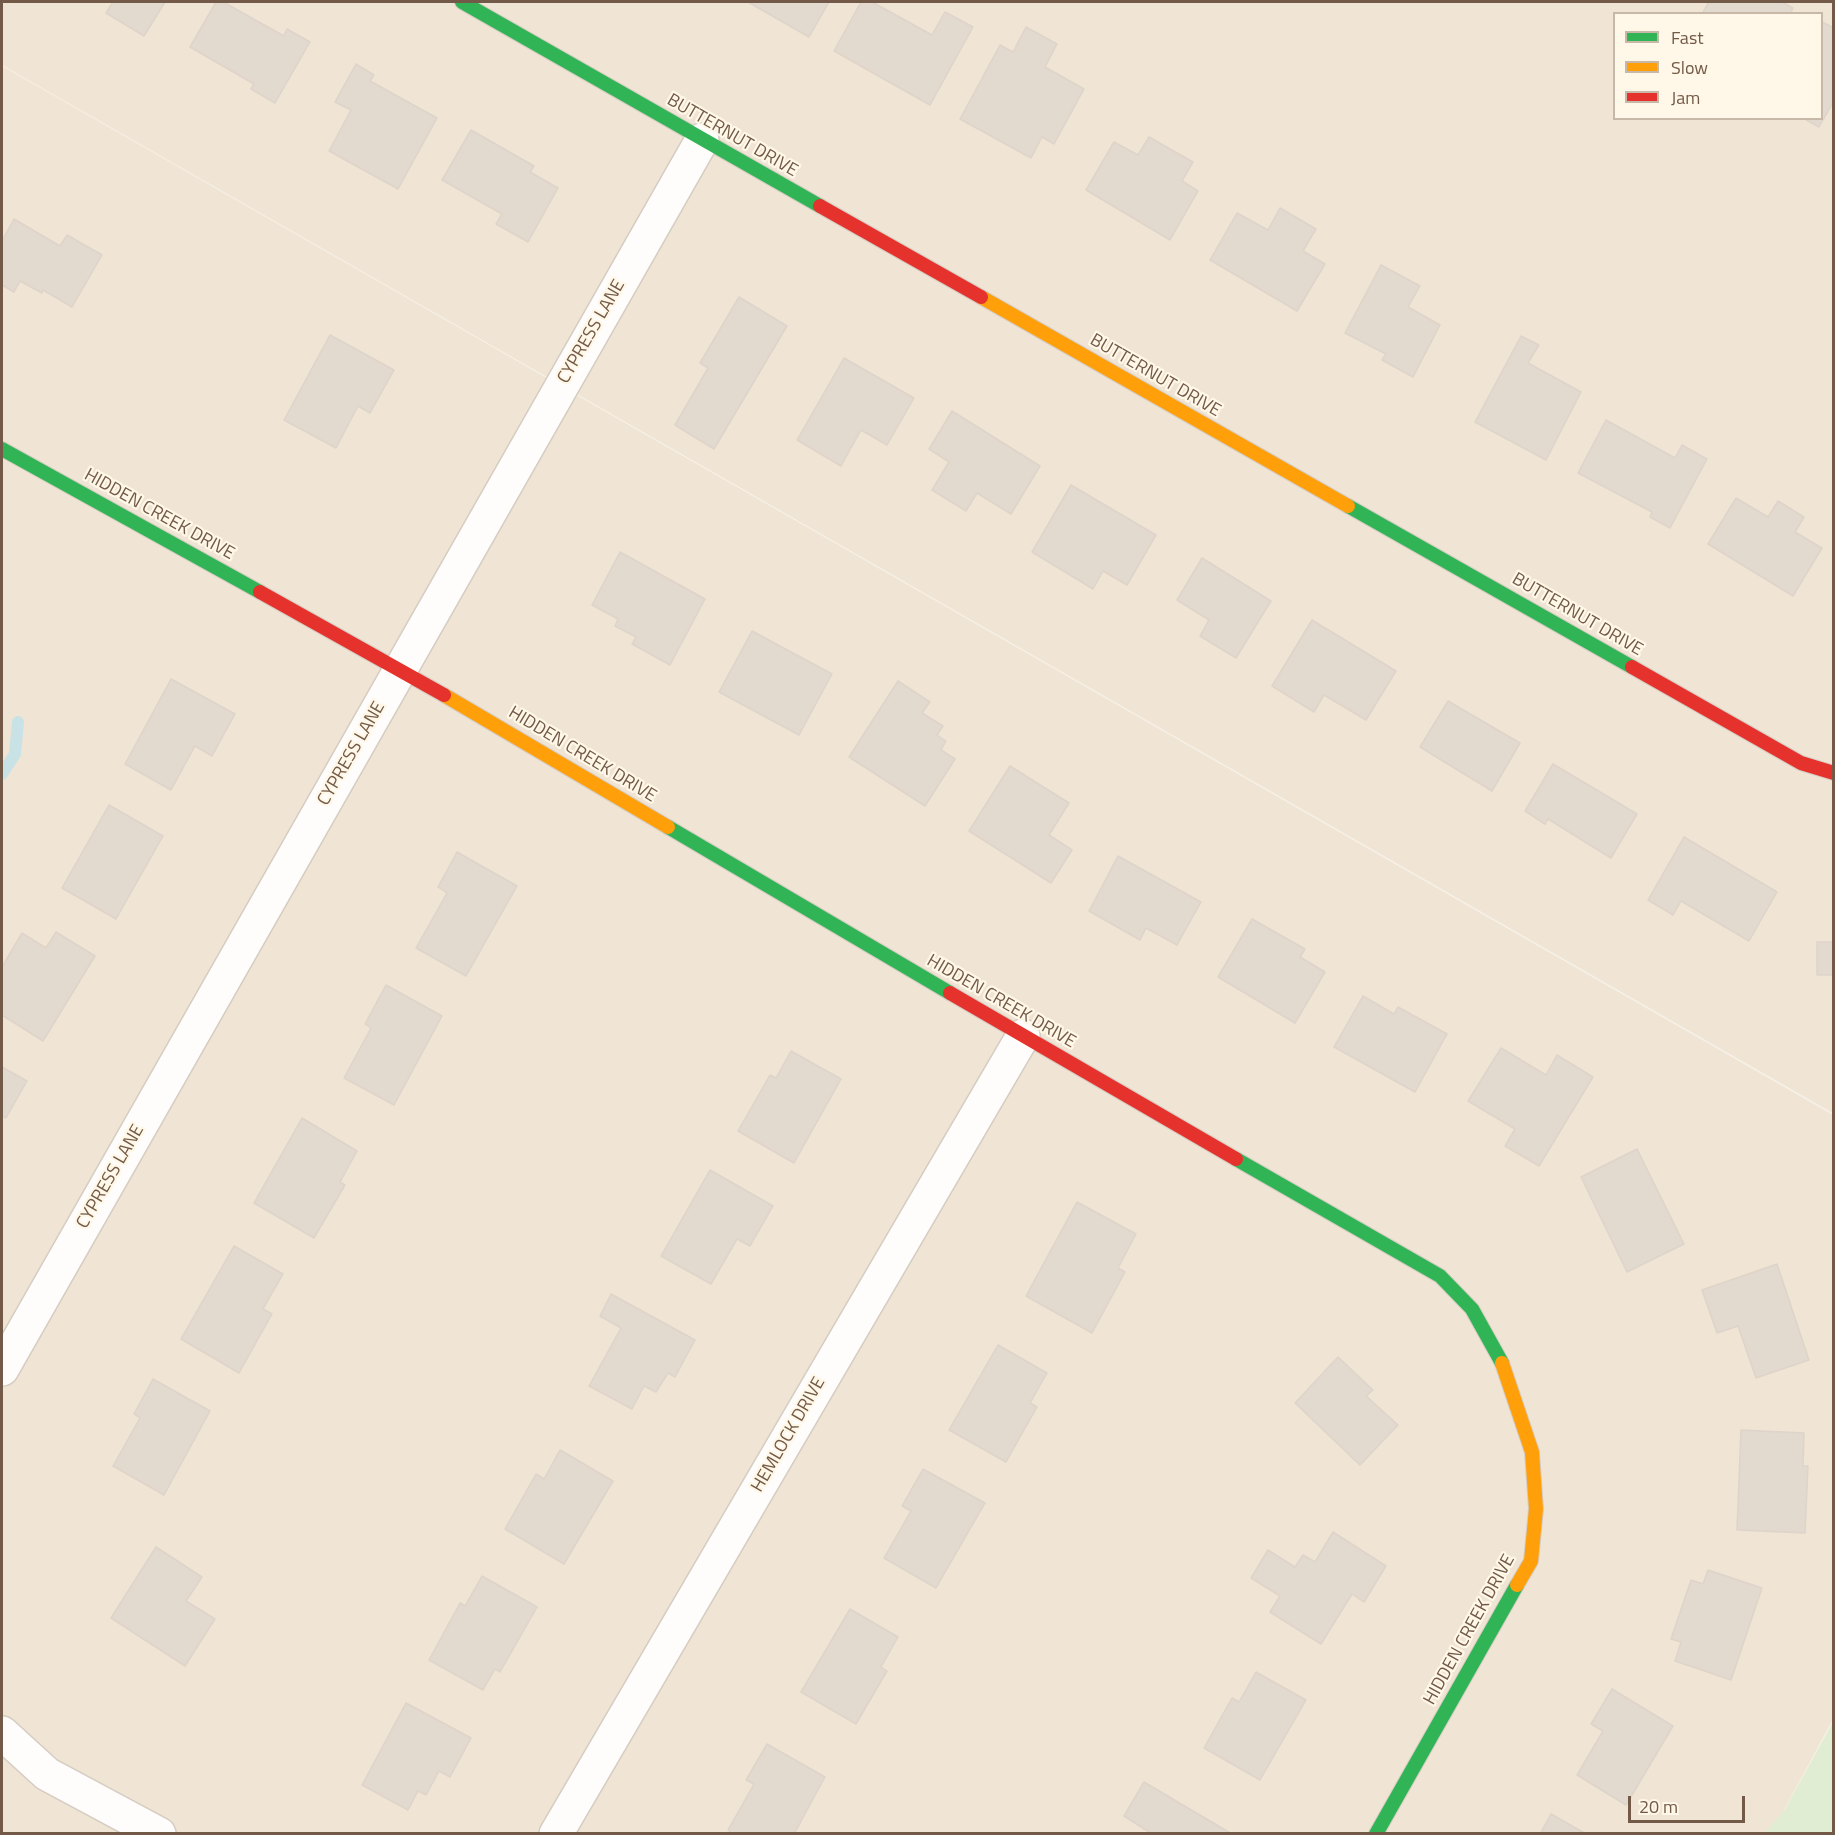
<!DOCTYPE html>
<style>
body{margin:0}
#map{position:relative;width:1835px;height:1835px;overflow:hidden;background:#f6f1e7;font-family:"Titillium Web",sans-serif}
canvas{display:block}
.frame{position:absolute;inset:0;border:3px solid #735a48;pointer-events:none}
.legend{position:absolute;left:1613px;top:12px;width:210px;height:108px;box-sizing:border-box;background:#fff7e7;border:2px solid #c7b8a7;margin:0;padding:8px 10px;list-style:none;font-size:18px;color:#735a48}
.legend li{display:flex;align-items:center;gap:12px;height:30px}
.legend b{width:30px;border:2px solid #c7b8a7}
.scale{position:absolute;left:1628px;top:1796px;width:117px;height:27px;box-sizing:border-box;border:3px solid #735a48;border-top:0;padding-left:8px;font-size:18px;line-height:21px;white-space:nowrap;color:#735a48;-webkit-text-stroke:4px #fff7e7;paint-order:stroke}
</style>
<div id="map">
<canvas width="1835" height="1835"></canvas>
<div class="frame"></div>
<ul class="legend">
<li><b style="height:8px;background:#30b455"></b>Fast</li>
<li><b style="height:8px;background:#ff9f0a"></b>Slow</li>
<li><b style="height:8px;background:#e5322d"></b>Jam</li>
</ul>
<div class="scale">20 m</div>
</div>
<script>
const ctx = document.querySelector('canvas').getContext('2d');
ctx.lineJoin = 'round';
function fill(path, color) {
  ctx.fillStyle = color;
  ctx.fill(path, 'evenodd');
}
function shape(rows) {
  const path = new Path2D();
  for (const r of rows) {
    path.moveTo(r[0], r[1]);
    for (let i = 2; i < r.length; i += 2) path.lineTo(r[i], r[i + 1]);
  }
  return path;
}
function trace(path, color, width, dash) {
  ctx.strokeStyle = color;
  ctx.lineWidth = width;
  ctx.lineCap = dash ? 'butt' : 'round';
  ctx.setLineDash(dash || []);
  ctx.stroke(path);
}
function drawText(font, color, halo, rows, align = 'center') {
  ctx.font = font + ' "Titillium Web",sans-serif';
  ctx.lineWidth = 4.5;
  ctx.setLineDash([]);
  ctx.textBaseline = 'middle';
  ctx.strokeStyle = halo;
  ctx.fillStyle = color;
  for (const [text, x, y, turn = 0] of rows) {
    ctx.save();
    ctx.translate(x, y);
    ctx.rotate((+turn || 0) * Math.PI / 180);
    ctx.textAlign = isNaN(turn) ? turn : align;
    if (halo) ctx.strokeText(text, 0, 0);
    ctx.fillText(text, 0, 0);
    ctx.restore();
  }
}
const residential = shape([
 [2,2,1833,2,1833,1113,2,65],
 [1614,14,1822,14,1822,118,1614,118],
 [2,66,1833,1115,1833,1719,1784,1810,1829,1833,2,1833]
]);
const green = shape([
 [1833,1722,1833,1833,1764,1833,1784,1811]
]);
const stream = shape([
 [2,774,15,754,18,722]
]);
const building = shape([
 [113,2,165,2,144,36,106,13,113,2],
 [216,2,223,2,284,36,287,29,310,42,275,103,251,89,254,84,190,47,216,2],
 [748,2,829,2,809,37,748,2],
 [861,2,872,2,932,35,945,12,973,27,930,105,834,51,861,2],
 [1709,2,1782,2,1793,8,1790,14,1702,14,1709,2],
 [1822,22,1834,28,1834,101,1819,127,1803,118,1822,118,1822,22],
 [1026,27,1057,44,1045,67,1084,89,1054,144,1042,137,1031,158,960,119,1000,45,1013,52,1026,27],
 [356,64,374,75,370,81,437,118,398,189,329,151,351,110,335,102,356,64],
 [471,130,534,166,530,172,558,188,528,242,496,224,502,214,442,180,471,130],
 [1149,137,1193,162,1182,181,1198,191,1170,240,1086,190,1114,142,1138,155,1149,137],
 [1280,208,1316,229,1303,251,1325,264,1297,311,1210,260,1237,213,1268,230,1280,208],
 [14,219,60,246,67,235,102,255,72,307,43,290,42,293,20,281,14,292,2,285,2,241,14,219],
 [1381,265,1420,286,1408,307,1440,325,1413,377,1382,360,1386,354,1345,333,1381,265],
 [739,297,787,326,714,449,675,425,708,368,700,363,739,297],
 [330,335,394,370,370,413,358,406,336,448,284,420,330,335],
 [1521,336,1539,345,1528,363,1581,392,1546,460,1475,422,1521,336],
 [844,358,914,398,887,445,861,430,841,466,797,440,844,358],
 [952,411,1040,466,1011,514,977,493,966,511,932,490,949,462,929,449,952,411],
 [1606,420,1675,458,1682,445,1707,459,1670,528,1650,517,1652,512,1578,473,1606,420],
 [1071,485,1156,535,1127,585,1103,571,1093,589,1032,552,1071,485],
 [1736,498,1768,517,1778,501,1804,517,1795,532,1822,548,1793,596,1708,544,1736,498],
 [620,552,705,599,670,665,632,644,636,637,615,626,618,619,592,605,620,552],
 [1202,558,1271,601,1236,658,1200,636,1209,620,1177,600,1202,558],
 [1312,620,1396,671,1366,720,1324,695,1314,712,1272,686,1312,620],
 [752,631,832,674,799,735,719,692,752,631],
 [171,679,235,714,212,756,195,746,171,790,125,764,171,679],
 [898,681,930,702,922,713,943,726,937,735,946,741,941,750,955,759,925,806,849,757,898,681],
 [1448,701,1520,743,1492,791,1420,747,1448,701],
 [1553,764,1637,814,1611,858,1548,819,1545,824,1525,811,1553,764],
 [1010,766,1069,803,1049,835,1072,850,1051,883,969,831,1010,766],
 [109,805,163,836,116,919,62,888,109,805],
 [1684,837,1777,892,1749,941,1681,901,1673,915,1648,900,1684,837],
 [457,852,517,886,466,976,416,948,447,893,438,887,457,852],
 [1118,856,1201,902,1177,945,1146,928,1140,940,1089,911,1118,856],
 [1252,919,1305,949,1300,957,1325,972,1295,1023,1218,977,1252,919],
 [56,932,95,956,43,1041,2,1015,2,967,22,933,46,948,56,932],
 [1817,942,1834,942,1834,975,1817,975,1817,942],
 [386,985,442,1016,394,1105,344,1078,371,1028,365,1024,386,985],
 [1363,996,1394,1014,1398,1007,1447,1034,1415,1092,1334,1047,1363,996],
 [1501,1048,1546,1075,1557,1055,1593,1077,1539,1166,1505,1146,1515,1129,1468,1101,1501,1048],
 [791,1051,841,1079,794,1163,738,1131,770,1075,776,1078,791,1051],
 [2,1067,27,1081,6,1118,2,1116,2,1067],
 [302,1118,357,1151,340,1182,345,1185,314,1238,254,1203,302,1118],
 [1637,1149,1684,1244,1627,1272,1581,1177,1637,1149],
 [710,1170,773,1206,750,1246,737,1239,711,1284,661,1256,710,1170],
 [1077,1202,1136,1234,1118,1268,1125,1272,1092,1333,1026,1296,1077,1202],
 [234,1246,283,1274,263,1309,272,1314,239,1373,181,1339,234,1246],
 [1777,1264,1809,1360,1756,1378,1738,1326,1717,1333,1702,1290,1777,1264],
 [611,1294,695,1340,675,1377,668,1373,656,1392,644,1386,632,1409,589,1386,621,1328,600,1316,611,1294],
 [998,1345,1047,1373,1030,1403,1037,1407,1006,1462,949,1430,998,1345],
 [1338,1357,1373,1390,1366,1396,1398,1425,1360,1465,1295,1403,1338,1357],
 [153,1379,210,1411,164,1495,113,1466,140,1418,134,1414,153,1379],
 [1741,1430,1804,1433,1803,1466,1808,1466,1805,1533,1737,1530,1741,1430],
 [560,1450,613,1481,564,1564,505,1529,536,1474,544,1479,560,1450],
 [923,1469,985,1503,936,1588,884,1558,911,1511,902,1506,923,1469],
 [1333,1532,1386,1566,1364,1602,1352,1594,1321,1644,1270,1612,1280,1596,1251,1578,1268,1550,1295,1567,1303,1555,1315,1562,1333,1532],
 [156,1547,202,1577,186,1601,215,1619,185,1666,111,1618,156,1547],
 [1708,1570,1762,1588,1731,1680,1675,1661,1681,1642,1671,1639,1691,1580,1703,1584,1708,1570],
 [482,1576,537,1607,500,1672,495,1669,483,1690,429,1660,460,1603,465,1606,482,1576],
 [850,1609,898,1637,881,1667,887,1671,856,1724,801,1692,850,1609],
 [1256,1672,1306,1700,1260,1780,1204,1748,1232,1698,1239,1702,1256,1672],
 [1612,1689,1673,1726,1626,1805,1577,1775,1603,1731,1591,1724,1612,1689],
 [406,1703,471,1738,450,1777,439,1771,426,1795,418,1791,408,1810,362,1785,406,1703],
 [767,1744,825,1777,794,1834,733,1834,728,1830,754,1784,746,1780,767,1744],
 [1144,1782,1232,1834,1152,1834,1124,1816,1144,1782],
 [1551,1814,1586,1834,1540,1834,1551,1814]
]);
const street = shape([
 [2,1369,702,140],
 [2,1733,47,1774,159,1834],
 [556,1834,1023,1036]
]);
const fast = shape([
 [462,2,820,206],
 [2,449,260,592],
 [1348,506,1632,667],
 [668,827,950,993],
 [1236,1159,1440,1276,1472,1309,1502,1363],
 [1376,1834,1517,1585]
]);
const slow = shape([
 [981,297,1348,506],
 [444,695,668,827],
 [1502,1363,1532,1452,1536,1509,1531,1561,1517,1585]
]);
const jam = shape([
 [820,206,981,297],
 [260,592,444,695],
 [1632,667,1801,763,1834,773],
 [950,993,1236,1159]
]);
const streetNames = [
 ["BUTTERNUT DRIVE",732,136,30],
 ["CYPRESS LANE",592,332,-60],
 ["BUTTERNUT DRIVE",1155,376,30],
 ["HIDDEN CREEK DRIVE",159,515,29],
 ["BUTTERNUT DRIVE",1577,615,30],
 ["CYPRESS LANE",352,754,-60],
 ["HIDDEN CREEK DRIVE",582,755,31],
 ["HIDDEN CREEK DRIVE",1001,1002,30],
 ["CYPRESS LANE",111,1177,-60],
 ["HEMLOCK DRIVE",789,1435,-60],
 ["HIDDEN CREEK DRIVE",1470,1630,-61]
];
fill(residential, '#f0e4d4');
fill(green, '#e0edd2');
trace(stream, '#c9e2e6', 12);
fill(building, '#e2d9cf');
trace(building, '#dfd4c9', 1.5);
trace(street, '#d5ccc2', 36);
trace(fast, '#d6cdc4', 16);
trace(slow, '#d6cdc4', 16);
trace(jam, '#d6cdc4', 16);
trace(street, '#fefdfb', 33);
trace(fast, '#30b455', 14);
trace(slow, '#ff9f0a', 14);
trace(jam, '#e5322d', 14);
drawText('18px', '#735a48', '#fff7e7', streetNames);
</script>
